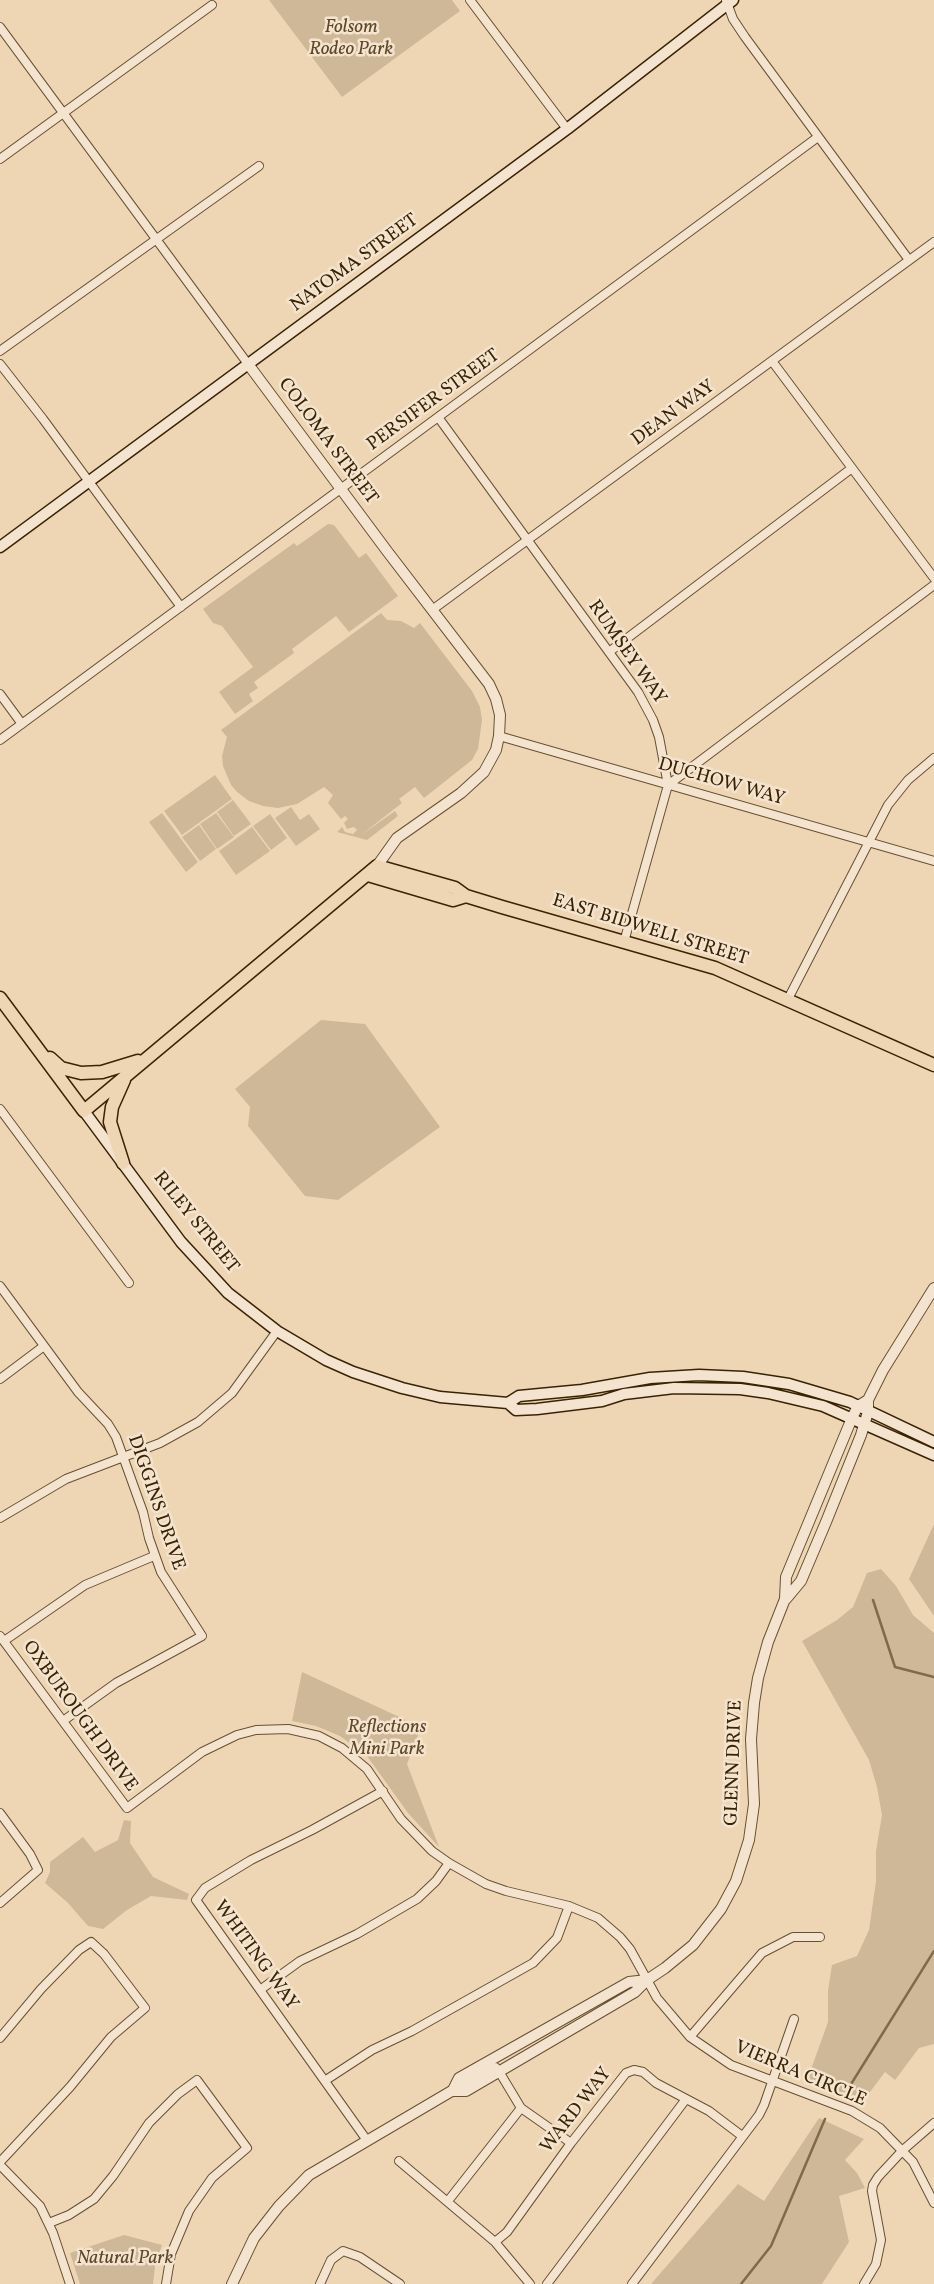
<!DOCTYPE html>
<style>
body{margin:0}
canvas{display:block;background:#eed6b5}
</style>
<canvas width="934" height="2284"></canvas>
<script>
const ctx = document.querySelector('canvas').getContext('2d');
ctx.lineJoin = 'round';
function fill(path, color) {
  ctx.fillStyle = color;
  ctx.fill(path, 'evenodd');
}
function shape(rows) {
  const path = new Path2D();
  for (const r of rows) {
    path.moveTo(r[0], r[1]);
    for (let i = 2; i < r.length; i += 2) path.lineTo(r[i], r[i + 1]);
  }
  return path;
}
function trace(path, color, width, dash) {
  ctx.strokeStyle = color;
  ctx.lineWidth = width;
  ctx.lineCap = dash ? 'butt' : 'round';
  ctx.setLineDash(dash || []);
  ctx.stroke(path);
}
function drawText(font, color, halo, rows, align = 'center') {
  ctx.font = font + ' Vollkorn,serif';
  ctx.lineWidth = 5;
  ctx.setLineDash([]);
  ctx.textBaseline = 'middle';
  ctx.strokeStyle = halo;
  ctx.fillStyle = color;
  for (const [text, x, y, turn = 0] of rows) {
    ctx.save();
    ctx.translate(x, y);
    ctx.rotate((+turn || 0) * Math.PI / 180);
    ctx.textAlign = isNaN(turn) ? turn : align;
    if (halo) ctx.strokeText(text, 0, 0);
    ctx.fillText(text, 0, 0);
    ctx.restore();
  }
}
const green = shape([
 [269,0,452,0,460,11,342,97],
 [328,524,334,525,359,558,366,553,398,596,349,632,336,616,292,649,294,653,254,682,258,688,249,694,253,701,235,714,219,692,253,667,222,626,213,623,203,609,294,543,297,546],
 [381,613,387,620,401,621,414,628,420,623,472,691,480,707,482,720,478,749,472,760,424,798,415,787,399,799,402,803,361,835,395,811,398,816,367,840,337,832,342,827,345,832,353,834,357,830,354,827,347,829,344,823,348,819,345,816,341,819,328,803,333,795,324,787,297,804,278,808,263,806,249,801,237,792,231,785,223,766,222,756,227,737,221,730],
 [215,775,232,799,182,835,164,811],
 [233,800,251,824,234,836,217,812],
 [291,807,300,820,309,814,320,829,296,846,275,818],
 [162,813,198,862,186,872,149,822],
 [216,813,234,837,217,849,200,824],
 [270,814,287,838,271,850,253,826],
 [199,825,216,849,200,861,182,837],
 [252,827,270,851,236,875,219,851],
 [321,1020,365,1024,440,1127,338,1200,305,1196,248,1126,250,1107,235,1089],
 [934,1524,934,1616,909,1579],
 [881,1569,896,1586,913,1615,934,1633,934,2044,919,2048,895,2080,885,2072,864,2100,811,2083,809,2075,828,2022,828,1991,832,1965,857,1956,869,1930,876,1881,876,1851,882,1815,877,1787,869,1760,802,1641,837,1620,853,1607,867,1573],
 [302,1672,421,1727,407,1764,439,1847,408,1813,367,1756,340,1736,316,1726,292,1721],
 [124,1820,131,1821,130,1843,153,1877,189,1894,187,1900,151,1896,127,1910,103,1929,88,1926,68,1903,45,1883,50,1872,50,1862,83,1837,95,1852,118,1840],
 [819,2118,864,2139,845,2160,857,2173,865,2188,839,2196,849,2242,822,2284,651,2284,738,2184,764,2201],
 [124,2235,162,2245,155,2266,153,2284,80,2284,70,2253]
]);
const stream = shape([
 [873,1600,895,1667,934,1677],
 [848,2089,934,1951],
 [741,2284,771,2246,825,2119]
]);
const minor = shape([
 [470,0,567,129],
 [726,0,733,19,745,37,909,260],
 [0,27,248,364],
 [0,159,212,5],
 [0,351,259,166],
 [772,361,934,578],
 [0,364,43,419,181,607],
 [438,417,638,692,653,720,659,737,668,785,624,942],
 [432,610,934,242],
 [609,652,852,468],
 [0,694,22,724],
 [499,736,934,861],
 [0,740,818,137],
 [668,785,934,585],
 [788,999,888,805,908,780,934,758],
 [0,1109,129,1283],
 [0,1286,78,1392,108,1424,116,1437,143,1512,149,1538,161,1572,202,1636,116,1683,63,1721],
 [0,1379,44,1346],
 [0,1518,66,1479,160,1443,198,1422,232,1393,277,1331],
 [0,1636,127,1808,202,1752,237,1735,256,1730,288,1729,319,1736,342,1748,367,1769,401,1819,432,1851,449,1863,486,1884,506,1891,569,1906,598,1918,620,1937,630,1949,657,1998,690,2037,731,2065,852,2111,880,2128,913,2162,934,2203],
 [4,1641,85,1585,154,1556],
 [0,1813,30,1854,38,1870,0,1903],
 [260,1990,300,1961,357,1934,417,1899,436,1881,449,1863],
 [690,2037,762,1953,793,1937,820,1937],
 [0,2038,41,1989,79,1950,91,1942,104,1954,145,2008,111,2037,70,2087,0,2162],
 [500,2073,521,2108,571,2143],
 [326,2080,372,2050,412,2031,533,1963,557,1938,569,1906],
 [366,2139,196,1900,205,1888,251,1860,312,1830,383,1791],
 [399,2161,495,2242,530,2284],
 [0,2165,40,2206,53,2233,70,2284],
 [448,2201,521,2108],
 [49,2223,69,2215,94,2199,113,2176,149,2123,178,2094,197,2080,247,2148,212,2178,189,2211,171,2254,166,2284],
 [495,2242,507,2232,571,2143,626,2073,634,2070,643,2072,656,2083,709,2111,742,2136],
 [320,2284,331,2260,343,2251,360,2257,400,2284],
 [547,2284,686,2099],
 [632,2284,759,2115,764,2105,794,2019],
 [864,2284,876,2264,881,2240,872,2191,873,2185,878,2177,903,2150,934,2123]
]);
const tertiary = shape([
 [248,364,387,551,489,684,496,699,500,715,499,736,496,750,484,772,461,793,397,838,377,866],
 [786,1599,801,1581,826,1522,861,1435,868,1412,868,1400,883,1370,934,1288],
 [453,2090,459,2078,629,1982,647,1980],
 [452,2091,466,2091,635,1992,647,1980,665,1968,693,1945,721,1909,736,1881,749,1840,754,1804,751,1739,754,1703,758,1678,768,1642,785,1599,786,1577,852,1418,858,1406,868,1400],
 [232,2284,254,2238,279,2206,309,2175,489,2069,495,2068,500,2073]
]);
const secondary = shape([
 [0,547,567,129,733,0],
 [84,1111,181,1242,228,1293,277,1331,326,1360,353,1372,402,1388,440,1397,508,1403,519,1396,582,1390,650,1378,699,1375,743,1377,789,1384,850,1402,934,1442],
 [508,1403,516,1410,537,1409,602,1401,624,1394,674,1388,740,1389,768,1393,823,1406,934,1455]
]);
const primary = shape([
 [368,875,453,900,466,896],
 [0,998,84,1111,377,866,455,888,466,896,502,907,715,968,934,1065],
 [50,1058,61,1068,81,1073,102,1072,138,1061],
 [123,1163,110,1122,112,1107,124,1080]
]);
const parkNames = [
 ["Folsom",351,29],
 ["Rodeo Park",351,51],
 ["Reflections",387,1729],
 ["Mini Park",387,1751],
 ["Natural Park",125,2260]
];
const streetNames = [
 ["NATOMA STREET",355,264,-36],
 ["PERSIFER STREET",434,401,-36],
 ["DEAN WAY",674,414,-36],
 ["COLOMA STREET",327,442,53],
 ["RUMSEY WAY",626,653,55],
 ["DUCHOW WAY",721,783,16],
 ["EAST BIDWELL STREET",650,931,17],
 ["RILEY STREET",195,1223,51],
 ["DIGGINS DRIVE",155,1503,71],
 ["OXBUROUGH DRIVE",79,1717,54],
 ["GLENN DRIVE",735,1763,-88],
 ["WHITING WAY",255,1956,54],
 ["VIERRA CIRCLE",800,2075,23],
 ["WARD WAY",577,2111,-52]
];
fill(green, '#cfb897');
trace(stream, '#806a49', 2.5);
trace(minor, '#665030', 10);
trace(tertiary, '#665030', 12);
trace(secondary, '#392303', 13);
trace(primary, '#392303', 15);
trace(minor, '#f4e4cf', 8);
trace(tertiary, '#f4e4cf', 10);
trace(secondary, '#f4e4cf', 10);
trace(primary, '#eed6b5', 12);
drawText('italic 19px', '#5e4828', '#f4e4cf', parkNames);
drawText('19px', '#392303', '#f4e4cf', streetNames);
</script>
